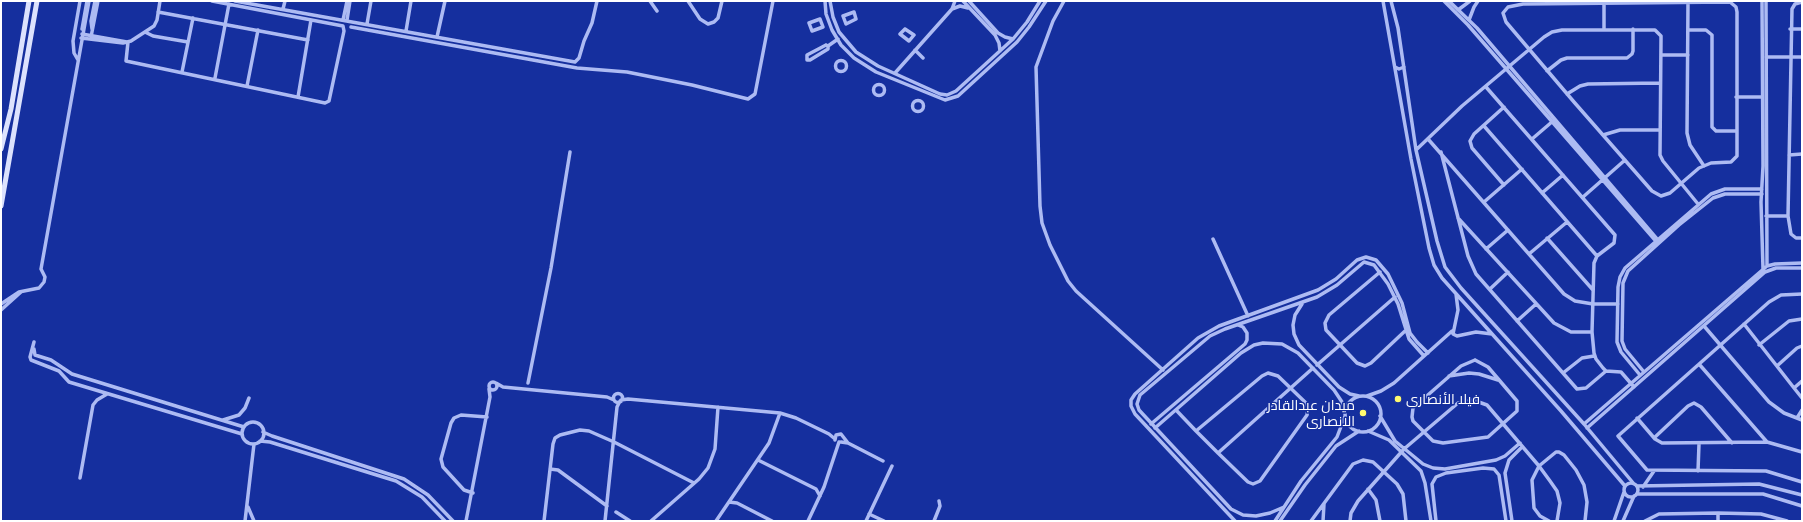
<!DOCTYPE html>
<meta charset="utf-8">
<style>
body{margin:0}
#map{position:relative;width:1803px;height:522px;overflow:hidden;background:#152f9e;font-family:Ubuntu,sans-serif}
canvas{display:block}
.frame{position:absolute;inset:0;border:2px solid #fff;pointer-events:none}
</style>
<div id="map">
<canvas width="1803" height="522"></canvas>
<div class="frame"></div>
</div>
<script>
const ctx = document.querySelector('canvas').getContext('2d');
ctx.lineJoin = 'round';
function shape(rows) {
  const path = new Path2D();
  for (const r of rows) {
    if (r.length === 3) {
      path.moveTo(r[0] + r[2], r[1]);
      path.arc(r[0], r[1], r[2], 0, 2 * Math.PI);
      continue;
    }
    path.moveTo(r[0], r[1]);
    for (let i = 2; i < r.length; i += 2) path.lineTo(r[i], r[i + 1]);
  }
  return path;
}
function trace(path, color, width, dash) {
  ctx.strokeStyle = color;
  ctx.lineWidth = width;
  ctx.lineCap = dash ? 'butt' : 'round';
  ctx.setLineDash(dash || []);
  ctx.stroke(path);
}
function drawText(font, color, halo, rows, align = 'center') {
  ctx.font = font + ' Ubuntu,Cairo,sans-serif';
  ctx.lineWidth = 3;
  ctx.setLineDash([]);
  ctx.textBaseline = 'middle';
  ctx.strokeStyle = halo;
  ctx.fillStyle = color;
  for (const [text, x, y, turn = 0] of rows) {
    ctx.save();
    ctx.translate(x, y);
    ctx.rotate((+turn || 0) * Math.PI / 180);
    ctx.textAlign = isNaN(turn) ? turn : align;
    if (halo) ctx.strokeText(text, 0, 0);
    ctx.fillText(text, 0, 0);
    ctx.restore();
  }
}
const street = shape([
 [235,1,575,62,579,58,584,41,592,23,597,1],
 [650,1,657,11],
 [688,1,700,19,708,24,714,22,718,18,722,1],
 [825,1,826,14,832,30,841,45,854,58,876,72,945,100,958,96,1017,42,1029,27,1046,1],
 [830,1,833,17,839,32,856,52,878,66,940,94,947,95,956,91,1013,39,1027,22,1040,1],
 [963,1,995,35,999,43,1000,51],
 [969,1,998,33,1005,37,1013,39],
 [1064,1,1053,21,1036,67,1040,206,1042,223,1050,245,1068,281,1076,291,1163,370],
 [1383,1,1411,159,1429,248,1434,265,1442,278,1561,411,1625,486],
 [1391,1,1398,28,1416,150,1437,241,1445,267,1461,288,1584,424,1634,484],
 [1444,1,1468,25,1655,240],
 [1449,1,1477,28,1657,239],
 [1762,1,1763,166,1761,202,1763,269],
 [1766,1,1767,266],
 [1688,2,1687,133,1690,145,1704,166],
 [1730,2,1736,7,1737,12,1737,156,1731,162,1711,163,1699,168,1670,193,1661,196,1652,191,1574,102,1506,22,1503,13,1508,7,1523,4,1730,2],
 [1802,2,1795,4,1792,9,1788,216,1791,234,1796,238,1802,238],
 [1604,3,1604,29],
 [283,9,285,1],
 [952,9,960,6,968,8],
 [1458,10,1470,1],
 [158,12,308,40],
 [854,12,856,19,846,24,843,16,854,12],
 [820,19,823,27,812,31,809,23,820,19],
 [343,20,347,1],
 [347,20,350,1],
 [1469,20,1474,7,1478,1],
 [367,24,371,1],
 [351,27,577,68,627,72,692,85,748,99,755,94,773,1],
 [82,29,87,1],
 [92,29,91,21,95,1],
 [905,29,914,35,909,41,900,34,905,29],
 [1790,29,1802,29],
 [1688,30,1706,30,1712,35,1712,127,1716,131,1737,131],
 [406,31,411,1],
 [145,32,153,36,188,42],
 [82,34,127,42],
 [91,37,98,1],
 [437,37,445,1],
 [81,38,123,43,131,41,154,26,157,20,160,1],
 [128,42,126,61,325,103,329,101,344,31,343,26,212,1],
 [826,45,828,46,828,49,810,60,807,60,807,55,826,45],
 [828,46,838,39],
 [915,50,923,58],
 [1661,55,1688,55],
 [1766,57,1802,57],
 [78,60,74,53,73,41,80,1],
 [841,66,5.5],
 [1395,67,1399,69,1404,67],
 [1547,71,1561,60,1567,58,1627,58,1632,54,1633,51,1633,29],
 [182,72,193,18],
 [895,73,952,9,955,1],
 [215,78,229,4],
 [879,90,5.5],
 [247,86,258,30],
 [1486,87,1615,235,1614,243,1597,256,1594,263,1592,332,1594,353,1596,359,1603,368,1606,371,1621,372,1634,387],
 [1567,94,1580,86,1588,84,1660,83],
 [298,97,311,20],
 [1736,97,1762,97],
 [918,106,5.5],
 [1504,107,1474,134,1470,141,1472,148,1504,185],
 [1484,126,1597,256],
 [1603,135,1620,130,1659,130],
 [1428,139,1564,294,1575,301,1593,304,1618,304],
 [1532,139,1553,121],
 [1416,150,1462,106,1544,37,1552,32,1562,30,1655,30,1661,36,1661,40,1660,155,1663,161,1698,204],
 [1441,152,1468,256,1476,274,1577,389,1586,388,1606,371],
 [1789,155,1802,154],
 [1542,193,1563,175],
 [1583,197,1625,160],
 [1484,202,1522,169],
 [1766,216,1788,216],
 [1458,218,1554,323,1571,332,1592,332],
 [1547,238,1593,290],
 [1213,239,1248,316],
 [1486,249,1508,230],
 [1529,254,1567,222],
 [1380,272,1329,315,1325,323,1326,330,1357,363,1365,366,1371,363,1405,331],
 [1490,289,1508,272],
 [1456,294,1458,310,1453,334,1457,336,1476,332,1492,334],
 [1802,294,1781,295,1769,302,1618,436,1647,470,1766,471,1802,482],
 [1,304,19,292,39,288,44,282,45,277,41,269,89,1],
 [1302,304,1295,315,1293,325,1294,334,1299,345,1339,387,1350,394,1359,396],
 [1,310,21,292],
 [1517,321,1536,304],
 [1744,324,1794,388],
 [1704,326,1769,402,1784,413,1802,420],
 [34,342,30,357,31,360,59,371,69,382,242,434],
 [1759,345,1789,321,1802,319],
 [34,349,35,355,51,360,72,374,244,427],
 [1475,360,1488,367,1517,401,1517,411,1488,437,1443,443,1433,441,1413,421,1412,417,1413,408,1461,366,1475,360],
 [1699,364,1767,442],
 [1317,365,1395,297],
 [1777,366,1797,348,1802,346],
 [1644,372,1625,349,1622,341,1623,283,1628,271,1679,225,1713,198,1725,194,1762,194],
 [1563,373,1582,358,1594,356],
 [1640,375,1621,352,1617,342,1618,287,1620,277,1625,268,1711,194,1725,189,1762,189],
 [1449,376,1469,373,1479,374,1498,380],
 [1802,381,1794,388,1802,398],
 [493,386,4],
 [496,383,503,387,607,397,614,400],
 [528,383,551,268,570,152],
 [618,398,4.5],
 [1367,396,1381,391,1394,383,1452,331],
 [1363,414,18],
 [621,400,628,399,780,413,796,418,829,434,835,439],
 [1176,410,1196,431,1218,453,1248,482,1253,484,1260,481,1307,415,1308,408,1306,403,1278,376,1268,373,1262,376,1196,431],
 [1380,416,1395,441,1423,464,1433,468,1445,469,1496,460,1505,456,1520,443],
 [1637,418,1655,439,1662,443,1767,442,1802,452],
 [1797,418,1802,410],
 [223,420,239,415,245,408,249,398],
 [253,433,11],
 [1151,424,1245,344,1247,340,1247,333,1243,327,1238,325],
 [1584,424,1767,266,1775,264,1802,263],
 [1155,428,1241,353,1254,345,1263,343,1282,344,1298,353,1334,390,1342,402,1345,413],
 [1587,428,1765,272,1776,268,1802,268],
 [1368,431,1389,440,1421,471,1425,483,1431,521],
 [263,432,272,436,404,479,428,495,453,521],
 [1654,438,1688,406,1694,403,1701,407,1732,443],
 [835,440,836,435,841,434,848,443],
 [260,441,270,442,396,481,422,497,445,521],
 [841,442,848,443,883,461],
 [1218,453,1313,368],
 [758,460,816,489,820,496],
 [550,469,558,470,607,506],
 [1698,471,1699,444],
 [80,478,93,405,97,400,107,394],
 [1631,490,7],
 [1637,486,1759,484,1802,495],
 [1643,487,1654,471],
 [1368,489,1376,500,1380,521],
 [473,493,464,490,443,467,441,459,451,423,454,418,461,415,487,417],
 [1637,494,1763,494,1802,506],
 [729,502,737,503,772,521],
 [248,507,254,521],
 [1284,507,1270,513,1256,516,1243,515,1231,509,1139,410,1137,404,1140,395,1210,336,1225,329,1317,297,1337,285,1364,262,1374,265,1388,284,1398,304,1409,339,1424,356],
 [616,512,630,521],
 [1718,513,1718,521],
 [869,514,884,521],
 [245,521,254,444],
 [466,521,490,397,489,389],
 [544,521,553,444,555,438,560,435,580,430,589,431,614,442,694,483],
 [605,521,617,407,620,401],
 [651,521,699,479,708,468,715,449,718,407],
 [716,521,769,443,780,413],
 [808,521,824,487,839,442],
 [866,521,892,466],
 [934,521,940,506,939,501],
 [1235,521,1135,414,1131,406,1131,400,1135,394,1198,338,1219,326,1318,290,1336,279,1357,260,1366,257,1376,260,1388,274,1402,303,1410,333,1417,342,1428,353],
 [1275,521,1301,481,1337,437,1345,416],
 [1280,521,1305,485,1336,446,1359,431],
 [1311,521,1353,464,1363,460,1373,462,1397,484,1403,494,1406,521],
 [1323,521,1324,504],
 [1350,521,1351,513,1358,501,1404,449,1458,403,1473,400,1487,405,1539,466,1550,481,1557,491,1560,503,1557,521],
 [1436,521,1432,484,1436,477,1446,473,1483,468,1494,469,1499,475,1506,521],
 [1512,521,1505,473,1509,460,1522,447],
 [1549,521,1540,516,1534,508,1532,480,1539,466,1556,452,1559,452,1564,455,1576,470,1584,485,1587,502,1585,521],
 [1614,521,1624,492],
 [1623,521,1634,496],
 [1645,521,1659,514,1718,513,1761,514,1787,521]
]);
const secondary = shape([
 [1,149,11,109,29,1],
 [1,206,37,1]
]);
const markers = [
 [1398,399,4,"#fff96f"],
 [1363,413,4,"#fff96f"]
];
const poiNames = [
 ["فيلا الأنصارى",1406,399],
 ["ميدان عبدالقادر",1355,405,"right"],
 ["الانصارى",1355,421,"right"]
];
trace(street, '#adbbf3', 3.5);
trace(secondary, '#dce2fd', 5);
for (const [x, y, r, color] of markers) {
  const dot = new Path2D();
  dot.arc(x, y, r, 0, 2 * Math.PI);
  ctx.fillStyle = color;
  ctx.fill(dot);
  trace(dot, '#152f9e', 1.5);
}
drawText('14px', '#fff', '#152f9e', poiNames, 'left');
</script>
